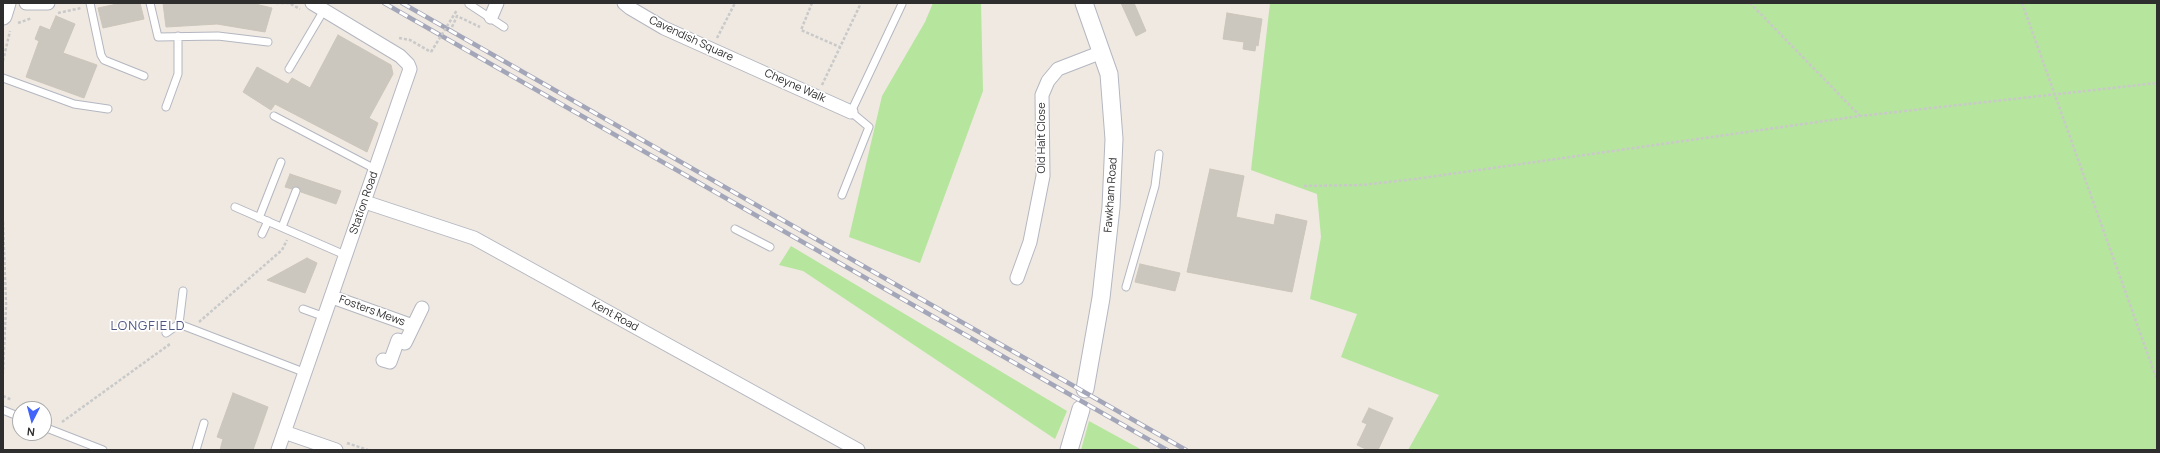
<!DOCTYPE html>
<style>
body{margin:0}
#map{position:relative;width:2160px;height:453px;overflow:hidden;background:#efe9e1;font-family:Manrope,sans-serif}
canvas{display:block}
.frame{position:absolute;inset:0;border:4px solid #2e2e2e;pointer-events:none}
.north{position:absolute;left:12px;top:401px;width:40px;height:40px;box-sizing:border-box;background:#fff;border:1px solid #ababab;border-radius:50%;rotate:186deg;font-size:11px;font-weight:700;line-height:16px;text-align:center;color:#2e2e2e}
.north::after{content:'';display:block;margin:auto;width:14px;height:18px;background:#4264fb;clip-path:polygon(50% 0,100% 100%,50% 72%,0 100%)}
</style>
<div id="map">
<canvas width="2160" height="453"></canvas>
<div class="frame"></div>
<div class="north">N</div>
</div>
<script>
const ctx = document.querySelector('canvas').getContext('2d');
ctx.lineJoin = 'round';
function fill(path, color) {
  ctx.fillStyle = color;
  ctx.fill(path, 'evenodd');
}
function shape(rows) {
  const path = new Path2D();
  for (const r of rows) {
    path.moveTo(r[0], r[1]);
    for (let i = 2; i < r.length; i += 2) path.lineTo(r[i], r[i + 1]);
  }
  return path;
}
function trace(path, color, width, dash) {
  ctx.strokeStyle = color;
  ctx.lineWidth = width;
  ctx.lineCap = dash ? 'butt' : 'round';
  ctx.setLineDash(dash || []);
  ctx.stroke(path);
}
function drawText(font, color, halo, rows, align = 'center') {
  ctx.font = font + ' Manrope,sans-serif';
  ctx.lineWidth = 3.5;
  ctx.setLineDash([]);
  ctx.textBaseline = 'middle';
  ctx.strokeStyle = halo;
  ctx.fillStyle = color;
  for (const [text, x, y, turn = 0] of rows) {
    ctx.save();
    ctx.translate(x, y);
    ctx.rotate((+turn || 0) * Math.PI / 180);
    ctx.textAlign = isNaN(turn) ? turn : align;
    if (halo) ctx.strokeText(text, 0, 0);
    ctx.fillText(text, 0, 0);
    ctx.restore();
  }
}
const green = shape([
 [933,3,981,3,983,91,920,263,849,237,882,96,925,22],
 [1270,3,2157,3,2157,450,1408,450,1439,395,1341,357,1357,314,1310,299,1321,237,1317,194,1251,170],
 [791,246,1067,411,1055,439,803,271,779,265],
 [1089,421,1142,450,1081,450]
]);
const building = shape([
 [122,3,140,3,144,19,103,28,98,8,122,3],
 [163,3,251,3,272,8,265,32,217,24,166,27,163,3],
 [1121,3,1134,3,1146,31,1136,36,1121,3],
 [1227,13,1262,19,1258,46,1256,45,1255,51,1243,49,1244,42,1223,39,1227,13],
 [56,16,75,24,63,53,97,65,84,98,26,77,39,41,35,39,40,26,50,30,56,16],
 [338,35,391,65,393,74,369,118,378,123,367,152,275,104,271,110,243,92,257,67,288,84,292,78,310,88,338,35],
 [1210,169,1244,176,1236,217,1274,225,1276,214,1307,221,1292,292,1187,272,1210,169],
 [290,174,341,191,336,204,301,192,297,186,292,189,285,187,290,174],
 [307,258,317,263,305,293,267,280,307,258],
 [1140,264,1180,273,1175,291,1135,282,1140,264],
 [233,393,268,407,253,450,220,450,223,439,217,437,233,393],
 [1369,408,1393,418,1378,450,1368,450,1357,445,1367,424,1362,422,1369,408]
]);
const path = shape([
 [276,3,289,3,300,9],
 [812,3,801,30,840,47],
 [1750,3,1860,116],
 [2022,3,2157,380],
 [58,13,81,8],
 [18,23,32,18],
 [452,27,457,16,480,27],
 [399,38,410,40,431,52],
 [717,38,735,3],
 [3,61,10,31],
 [822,85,861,3],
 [1304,186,1362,185,1415,179,1860,116,2157,83],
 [3,222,6,305,3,373],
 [199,322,282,250,287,240],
 [3,396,12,400],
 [62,422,170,344],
 [347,443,368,450]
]);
const service = shape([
 [90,3,101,55,104,60,144,76],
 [150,3,158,37,218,36,268,42],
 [469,4,504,27],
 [289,69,324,10],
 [3,78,74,104,108,109],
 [166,107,178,74,178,36],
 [274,116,375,169],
 [842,195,869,127,851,112,902,4],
 [235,207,345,255],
 [259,218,281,162],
 [282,227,296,191],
 [735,229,770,247],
 [262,234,268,221],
 [1126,287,1155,186,1159,154],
 [303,309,325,317],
 [179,324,306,373],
 [166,333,179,324,183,291],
 [3,410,20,417],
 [44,427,103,450],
 [196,450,204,423]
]);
const minor = shape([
 [26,3,48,3],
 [624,3,630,8,664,28,851,112],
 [491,17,497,3],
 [365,202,474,238,858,450],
 [1017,278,1030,242,1043,176,1042,95,1048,81,1058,69,1102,52],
 [332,297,413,326],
 [383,360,390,362,398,340,405,343,422,308],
 [284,432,336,450],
 [278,450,410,69,408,64,400,56,312,3]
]);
const tertiary = shape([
 [1084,3,1109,74,1114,139,1111,207,1101,298,1085,389],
 [3,16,7,3],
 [1069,450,1081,409]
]);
const rail = shape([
 [384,3,1167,450],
 [402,3,1186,450]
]);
const pathBridge = shape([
 [431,52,457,10]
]);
const streetNames = [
 ["Cavendish Square",691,39,25],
 ["Cheyne Walk",795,86,24],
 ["Old Halt Close",1042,138,-90],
 ["Fawkham Road",1111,195,-86],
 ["Station Road",364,203,-71],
 ["Fosters Mews",372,311,20],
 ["Kent Road",615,316,29]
];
const quarterNames = [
 ["LONGFIELD",148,326]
];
fill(green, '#b6e59e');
fill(building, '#cbc7bf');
trace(building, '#cbc5ba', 1);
trace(service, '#b4b7c1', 9);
trace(minor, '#b4b7c1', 15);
trace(tertiary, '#b4b7c1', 19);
trace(path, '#c9c9c9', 2.5, [3, 2]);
trace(service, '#fff', 7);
trace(minor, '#fff', 13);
trace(tertiary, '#fff', 17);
trace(rail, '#a3a6b8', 4.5);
trace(rail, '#fff', 3, [9]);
trace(pathBridge, '#c9c9c9', 2.5, [3, 2]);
drawText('11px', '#2e2e2e', '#fff', streetNames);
ctx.letterSpacing = '1px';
drawText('13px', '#4d5680', '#fff', quarterNames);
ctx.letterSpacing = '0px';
</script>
